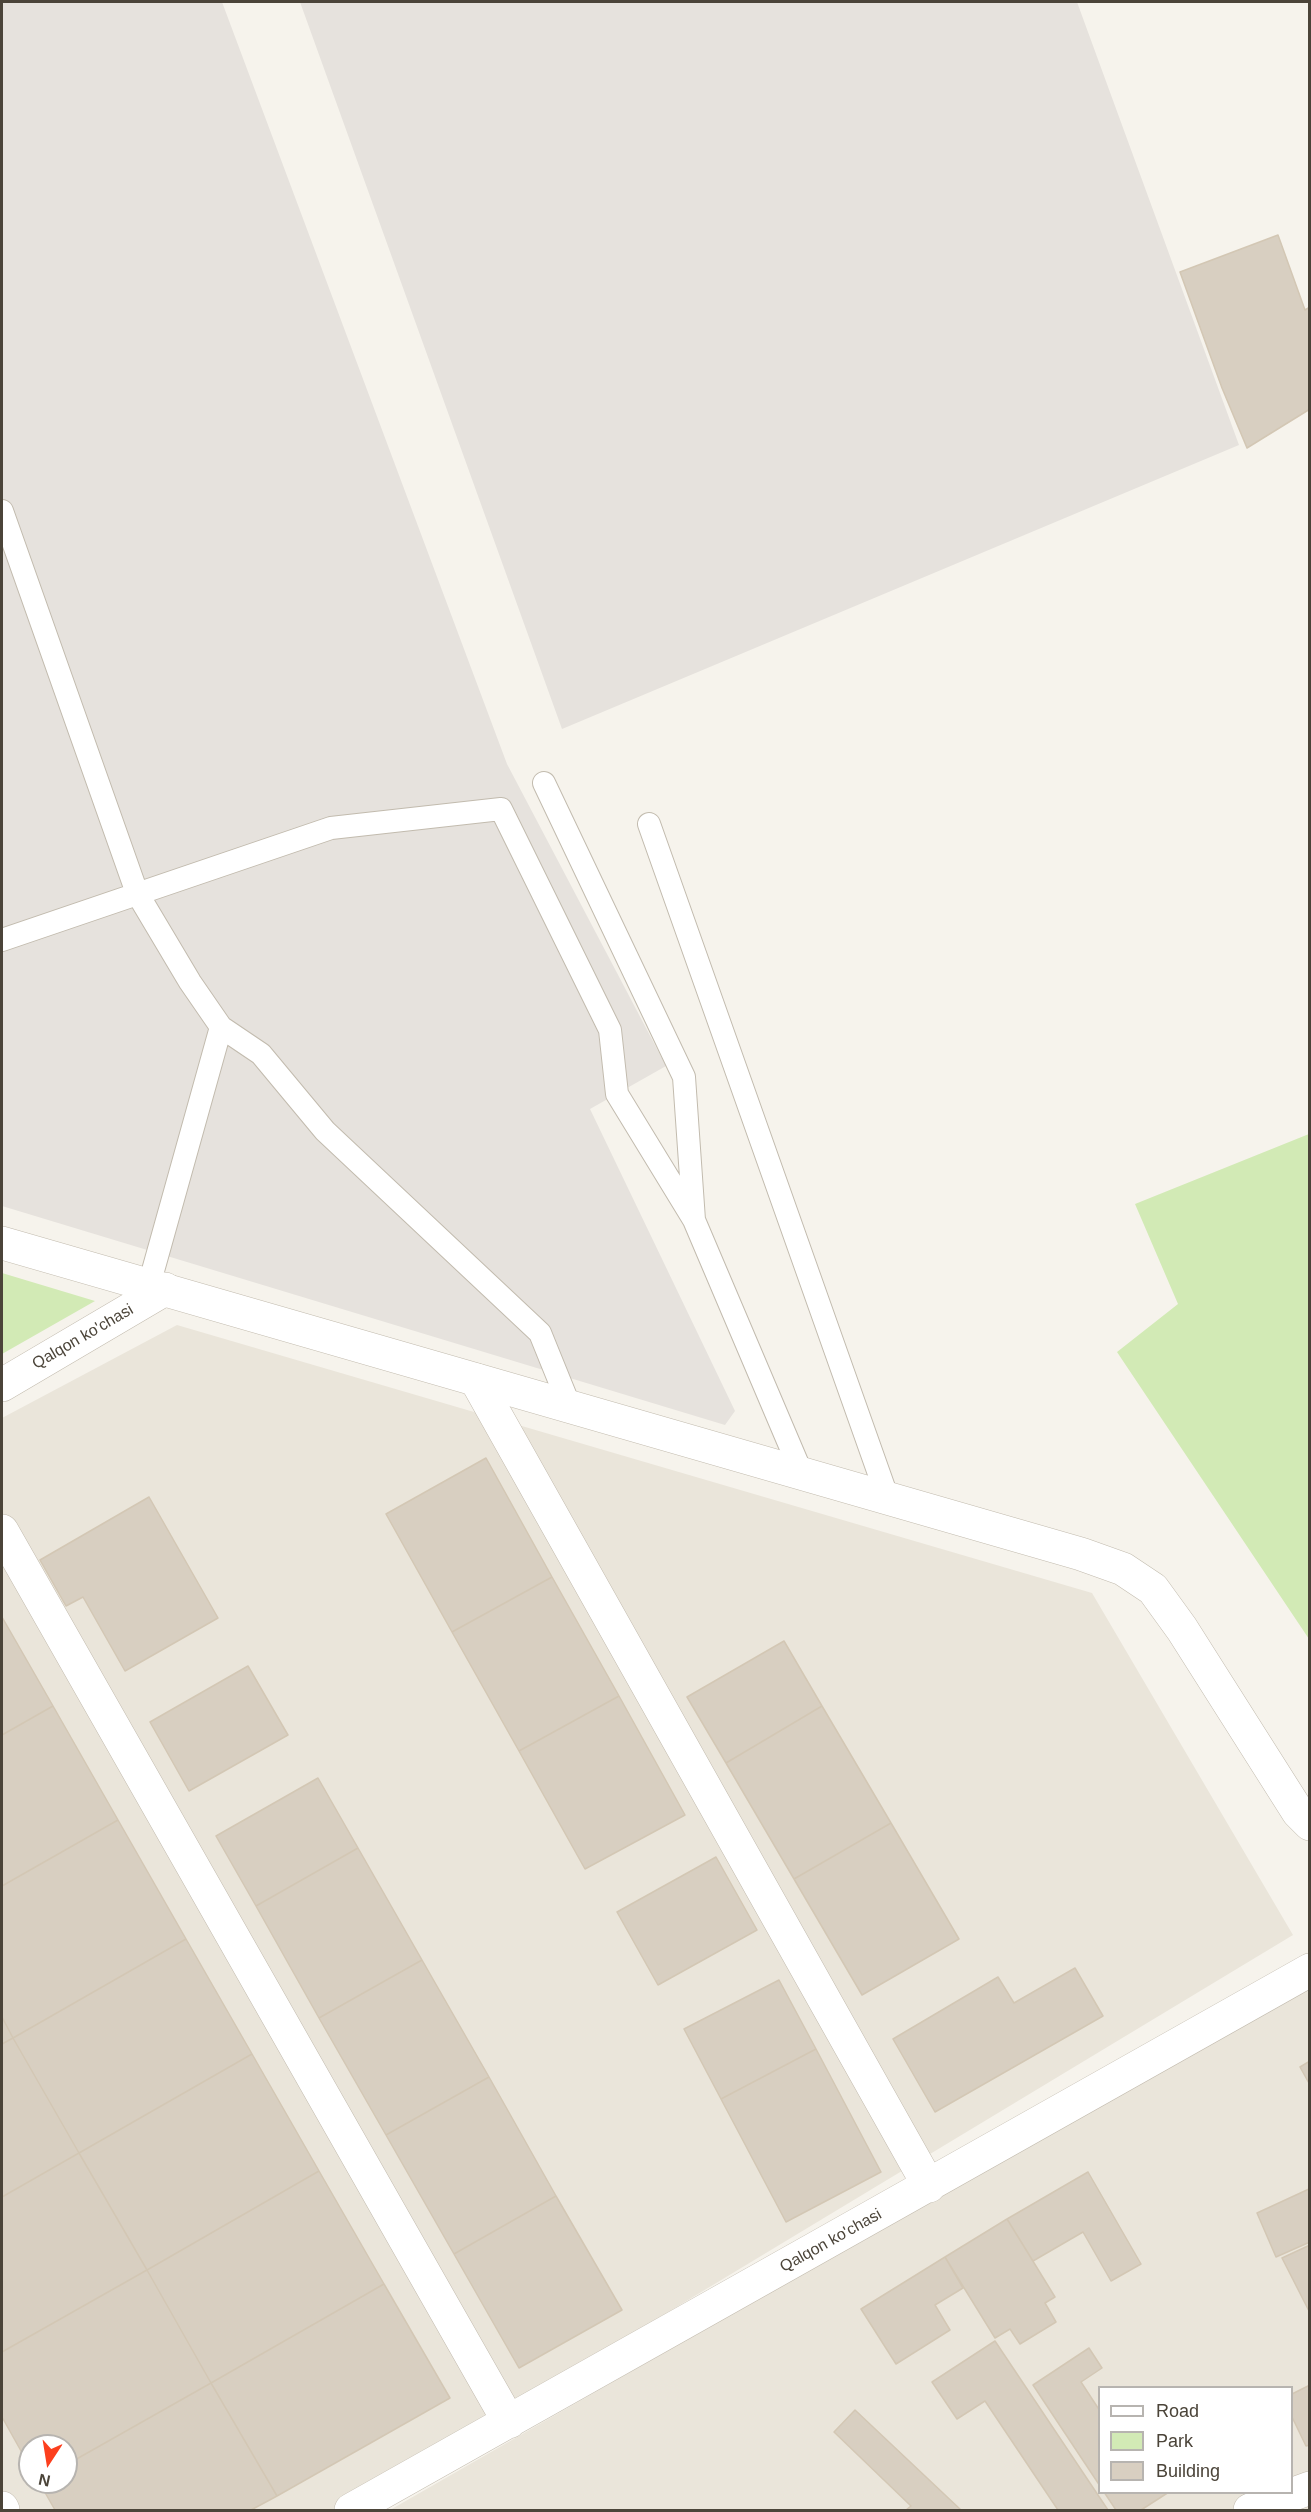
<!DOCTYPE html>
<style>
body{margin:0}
#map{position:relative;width:1311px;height:2512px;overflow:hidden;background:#f6f3ec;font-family:Arial,sans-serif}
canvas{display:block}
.frame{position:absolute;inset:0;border:3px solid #4b4439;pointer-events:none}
.legend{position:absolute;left:1098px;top:2386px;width:195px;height:108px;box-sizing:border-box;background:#fff;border:2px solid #b7b4b0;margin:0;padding:8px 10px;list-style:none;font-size:18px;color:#4b4439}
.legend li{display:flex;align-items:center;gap:12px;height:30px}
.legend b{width:30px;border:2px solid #b7b4b0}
.north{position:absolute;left:18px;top:2434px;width:60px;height:60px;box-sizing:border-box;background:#fff;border:2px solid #b7b4b0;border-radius:50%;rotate:192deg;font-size:16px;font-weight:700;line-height:24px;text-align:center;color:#4b4439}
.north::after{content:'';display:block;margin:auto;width:21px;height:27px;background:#fc3f1d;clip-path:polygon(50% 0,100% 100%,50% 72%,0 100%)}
</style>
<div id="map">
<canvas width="1311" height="2512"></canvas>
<div class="frame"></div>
<ul class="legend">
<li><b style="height:8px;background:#fff"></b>Road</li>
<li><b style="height:16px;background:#d2eab5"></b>Park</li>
<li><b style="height:16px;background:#d8cfc1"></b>Building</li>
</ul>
<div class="north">N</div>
</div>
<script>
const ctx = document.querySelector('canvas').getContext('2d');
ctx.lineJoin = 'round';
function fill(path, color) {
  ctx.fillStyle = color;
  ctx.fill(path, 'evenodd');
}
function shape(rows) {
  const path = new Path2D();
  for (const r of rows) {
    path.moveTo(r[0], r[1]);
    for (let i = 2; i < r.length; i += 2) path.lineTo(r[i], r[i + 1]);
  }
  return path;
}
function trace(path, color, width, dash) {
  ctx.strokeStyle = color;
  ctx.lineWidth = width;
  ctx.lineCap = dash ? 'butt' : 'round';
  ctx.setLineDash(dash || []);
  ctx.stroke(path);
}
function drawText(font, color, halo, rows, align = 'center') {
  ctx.font = font + ' Arial,sans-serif';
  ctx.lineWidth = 6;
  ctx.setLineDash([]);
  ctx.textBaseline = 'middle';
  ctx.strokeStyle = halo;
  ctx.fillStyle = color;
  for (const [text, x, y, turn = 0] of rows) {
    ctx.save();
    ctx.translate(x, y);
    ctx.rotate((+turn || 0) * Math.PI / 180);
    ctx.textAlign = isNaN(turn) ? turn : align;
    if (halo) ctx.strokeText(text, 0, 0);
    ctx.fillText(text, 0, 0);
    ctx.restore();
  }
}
const residential = shape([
 [177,1325,1092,1593,1293,1935,340,2510,2,2510,2,1418],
 [30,2446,66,2446,66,2482,30,2482],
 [1309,1982,1309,2510,390,2510],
 [1100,2388,1292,2388,1292,2492,1100,2492]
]);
const industrial = shape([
 [2,2,222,2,507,764,666,1066,590,1109,735,1411,725,1425,2,1206],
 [300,2,1077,2,1239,445,562,729]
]);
const green = shape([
 [1309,1134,1309,1639,1117,1352,1178,1304,1135,1204],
 [2,1273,95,1301,2,1354]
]);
const building = shape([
 [1278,235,1305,310,1310,307,1310,409,1247,448,1222,388,1180,272,1278,235],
 [486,1458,552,1577,452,1632,386,1514,486,1458],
 [149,1497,218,1618,125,1671,83,1597,66,1606,40,1560,149,1497],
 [552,1577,619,1696,519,1751,452,1632,552,1577],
 [2,1617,53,1706,2,1735,2,1617],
 [784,1641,822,1706,726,1763,687,1697,784,1641],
 [248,1666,288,1735,189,1791,150,1722,248,1666],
 [619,1696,685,1815,585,1869,519,1751,619,1696],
 [53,1706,118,1820,2,1886,2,1735,53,1706],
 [822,1706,891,1823,794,1879,726,1763,822,1706],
 [318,1778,358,1848,256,1906,216,1836,318,1778],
 [118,1820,186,1939,13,2038,2,2017,2,1886,118,1820],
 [891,1823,959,1939,862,1995,794,1879,891,1823],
 [358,1848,422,1960,319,2018,256,1906,358,1848],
 [716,1857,757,1930,658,1985,617,1912,716,1857],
 [186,1939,252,2054,79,2153,13,2038,186,1939],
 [422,1960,489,2077,386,2135,319,2018,422,1960],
 [1075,1968,1103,2016,935,2112,893,2039,998,1977,1014,2003,1075,1968],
 [779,1980,816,2049,721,2099,684,2029,779,1980],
 [2,2017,13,2038,2,2044,2,2017],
 [13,2038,79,2153,2,2197,2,2044,13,2038],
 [816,2049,881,2172,786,2222,721,2099,816,2049],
 [252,2054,319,2171,147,2270,79,2153,252,2054],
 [1310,2061,1310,2085,1300,2067,1310,2061],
 [489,2077,556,2196,454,2254,386,2135,489,2077],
 [79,2153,147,2270,2,2352,2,2197,79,2153],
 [319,2171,384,2284,211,2383,147,2270,319,2171],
 [1088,2172,1141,2264,1111,2281,1083,2232,1033,2261,1007,2219,1088,2172],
 [1309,2189,1310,2242,1276,2257,1257,2213,1309,2189],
 [556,2196,622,2310,519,2368,454,2254,556,2196],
 [1007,2219,1055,2297,1045,2303,1056,2322,1020,2344,1010,2329,995,2338,945,2257,1007,2219],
 [1310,2245,1310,2313,1282,2258,1310,2245],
 [945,2257,963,2288,935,2305,950,2330,896,2364,861,2309,945,2257],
 [147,2270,211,2383,66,2465,66,2446,30,2446,30,2467,2,2417,2,2352,147,2270],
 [384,2284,450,2398,277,2496,211,2383,384,2284],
 [995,2341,1108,2510,1058,2510,985,2401,957,2419,932,2382,995,2341],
 [1089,2348,1102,2368,1081,2382,1100,2411,1100,2486,1033,2385,1089,2348],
 [211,2383,277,2496,251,2510,55,2510,39,2482,66,2482,66,2465,211,2383],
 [1310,2385,1310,2445,1306,2446,1292,2417,1292,2394,1310,2385],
 [855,2410,961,2510,906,2510,911,2506,834,2432,855,2410],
 [1104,2492,1169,2492,1141,2510,1116,2510,1104,2492]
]);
const service = shape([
 [2,511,137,893,190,982,221,1027,261,1054,325,1131,540,1333,570,1407],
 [544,783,684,1077,694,1220,802,1474],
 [649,824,888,1499],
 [2,940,331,828,501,809,610,1030,617,1094,694,1220],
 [149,1285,221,1027]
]);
const minor = shape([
 [476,1380,929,2186],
 [2,1385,165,1289],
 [2,1531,509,2422],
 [2,2508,3,2510],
 [351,2510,1310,1970],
 [1250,2510,1310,2488]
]);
const tertiary = shape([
 [2,1243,1081,1554,1123,1569,1153,1589,1182,1629,1298,1812,1310,1824]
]);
const streetNames = [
 ["Qalqon ko'chasi",83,1337,-30],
 ["Qalqon ko'chasi",831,2241,-29]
];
fill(residential, '#eae5da');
fill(industrial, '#e6e2dd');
fill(green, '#d2eab5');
fill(building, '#d8cfc1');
trace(building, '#d3c7b4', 1.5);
trace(service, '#c2bbae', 24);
trace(minor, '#c2bbae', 34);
trace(tertiary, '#c2bbae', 34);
trace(service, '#fff', 22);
trace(minor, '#fff', 33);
trace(tertiary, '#fff', 33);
drawText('16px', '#4b4439', '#fff', streetNames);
</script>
